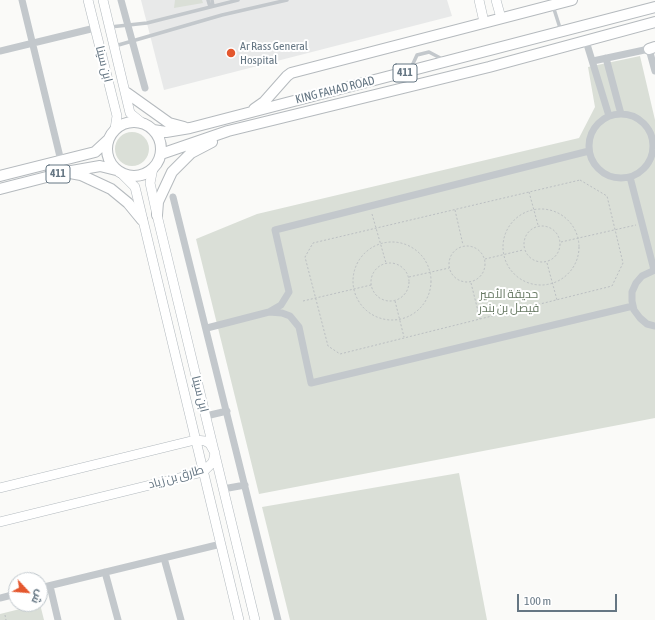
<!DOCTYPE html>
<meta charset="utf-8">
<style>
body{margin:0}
#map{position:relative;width:655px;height:620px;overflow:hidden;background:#fafaf8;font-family:"Asap Condensed",Cairo,sans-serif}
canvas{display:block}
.north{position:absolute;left:8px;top:572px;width:40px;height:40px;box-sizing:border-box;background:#fff;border:1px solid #c1c8cd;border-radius:50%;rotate:116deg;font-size:11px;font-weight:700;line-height:16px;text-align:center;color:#657683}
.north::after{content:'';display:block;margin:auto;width:14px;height:18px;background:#e4572e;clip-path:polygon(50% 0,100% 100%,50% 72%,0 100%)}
.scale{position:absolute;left:517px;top:594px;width:100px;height:18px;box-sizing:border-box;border:2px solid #657683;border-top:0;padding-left:5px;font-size:12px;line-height:14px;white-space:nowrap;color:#657683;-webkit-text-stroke:3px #fff;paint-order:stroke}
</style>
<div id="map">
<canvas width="655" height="620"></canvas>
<div class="north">ش</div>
<div class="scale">100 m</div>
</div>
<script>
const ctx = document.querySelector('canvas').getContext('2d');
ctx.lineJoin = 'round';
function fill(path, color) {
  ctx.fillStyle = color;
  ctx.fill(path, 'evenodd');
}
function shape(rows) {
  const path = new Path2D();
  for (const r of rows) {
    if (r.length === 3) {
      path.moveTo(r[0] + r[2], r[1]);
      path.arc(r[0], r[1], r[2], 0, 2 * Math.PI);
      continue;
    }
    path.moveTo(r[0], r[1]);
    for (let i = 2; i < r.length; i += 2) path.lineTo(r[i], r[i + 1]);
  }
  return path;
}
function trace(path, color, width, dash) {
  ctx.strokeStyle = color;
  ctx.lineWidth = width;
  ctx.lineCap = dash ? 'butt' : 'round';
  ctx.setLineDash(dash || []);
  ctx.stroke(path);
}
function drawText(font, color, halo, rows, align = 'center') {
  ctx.font = font + ' "Asap Condensed",Cairo,sans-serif';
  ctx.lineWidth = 4;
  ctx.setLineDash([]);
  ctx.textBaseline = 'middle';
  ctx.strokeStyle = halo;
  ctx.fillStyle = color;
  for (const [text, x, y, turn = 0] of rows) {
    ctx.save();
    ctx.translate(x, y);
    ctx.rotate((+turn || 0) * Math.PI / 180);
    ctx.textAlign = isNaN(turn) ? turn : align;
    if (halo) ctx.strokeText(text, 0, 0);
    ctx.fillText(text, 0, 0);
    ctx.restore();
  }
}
const built = shape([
 [141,0,447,0,452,16,164,90]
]);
const green = shape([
 [175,0,202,0,203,3,174,8],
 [640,56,655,120,655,418,259,494,196,239,257,214,579,138,595,107,588,67],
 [132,149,17],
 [459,473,487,620,290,620,262,507],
 [40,604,44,620,0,620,0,614]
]);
const path = shape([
 [580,180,607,196,623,263,612,286,340,354,328,346,305,257,313,243,580,180],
 [529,192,538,225],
 [541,247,38],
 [455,210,463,245],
 [372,214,386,263],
 [542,244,18],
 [561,242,636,225],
 [392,281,39],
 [467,264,18],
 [485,259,523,250],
 [547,263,557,300],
 [390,282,19],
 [409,277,449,268],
 [471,283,480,319],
 [303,301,371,285],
 [395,301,404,337],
 [5,615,6,620]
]);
const lane = shape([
 [208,0,210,7],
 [212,0,213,6],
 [553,6,561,31],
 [110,27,147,23,238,0],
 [115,46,222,15,287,0],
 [411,68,417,55,429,52,444,60]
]);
const street = shape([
 [22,0,61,161],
 [121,0,145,88],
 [586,41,609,116],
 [0,51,95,28],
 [606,58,621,114],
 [593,61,649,49,655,71],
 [621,146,32],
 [589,151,275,230,289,292,281,305,269,312,282,313,290,316,299,327,311,383,633,306],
 [630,177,654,270],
 [173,197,278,620],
 [655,270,642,276,636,283,632,292,632,301,634,310,640,318,647,324,655,326],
 [207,328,269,312],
 [206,416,227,411],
 [223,489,245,485],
 [164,558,181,620],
 [105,572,118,620],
 [50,586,58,620],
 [40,588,221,544],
 [0,598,16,594]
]);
const secondary = shape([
 [88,0,117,116,115,129],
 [103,0,130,113,141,122],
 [479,0,484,22],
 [496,0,501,18],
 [153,168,150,183,157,215,255,620],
 [123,175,135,187,239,620],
 [0,488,195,440,205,441,210,444,215,453,213,462,203,472,0,522]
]);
const primary = shape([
 [649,49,655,47],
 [127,93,169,123,184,127],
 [254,109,264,102,287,76,291,73,572,0],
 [134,149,27],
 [153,130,166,132,190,128,655,7],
 [161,154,228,131,489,67,655,22],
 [70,173,81,175,111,189,128,203,142,220],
 [0,176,95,152,108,140],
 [0,189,66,172,100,166,116,170],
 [157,215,158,202,172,172,191,153,212,142]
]);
const markers = [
 [231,53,5,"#e4572e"]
];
const shields = [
 [405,73,24],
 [58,174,24]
];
const shieldNames = [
 ["411",405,73],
 ["411",58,174]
];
const poiNames = [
 ["Ar Rass General",240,46],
 ["Hospital",240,60]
];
const streetNames = [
 ["ابن سينا",104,64,76],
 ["KING FAHAD ROAD",335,90,-14],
 ["ابن سينا",200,394,76],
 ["طارق بن زياد",176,477,-16]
];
const parkNames = [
 ["حديقة الأمير",509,294],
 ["فيصل بن بندر",509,308]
];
fill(built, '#e8e9e9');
fill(green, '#dadfd7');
trace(secondary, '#b3babf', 10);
trace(primary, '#b5babe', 12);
trace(path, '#bbbfc2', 1, [2, 2]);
trace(lane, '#c3c8cc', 3.5);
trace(street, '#c3c8cc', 7);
trace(secondary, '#fff', 9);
trace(primary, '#fff', 10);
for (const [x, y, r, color] of markers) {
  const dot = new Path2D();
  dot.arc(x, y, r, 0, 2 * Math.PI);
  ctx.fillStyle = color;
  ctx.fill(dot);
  trace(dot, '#fff', 1.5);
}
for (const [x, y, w] of shields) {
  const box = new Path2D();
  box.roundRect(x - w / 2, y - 9, w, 18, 3);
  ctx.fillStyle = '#fff';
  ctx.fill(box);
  trace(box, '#657683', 1);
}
drawText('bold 11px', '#657683', null, shieldNames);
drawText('12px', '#657683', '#fff', poiNames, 'left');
drawText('12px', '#657683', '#fff', streetNames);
drawText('12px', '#687a64', '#fff', parkNames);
</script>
